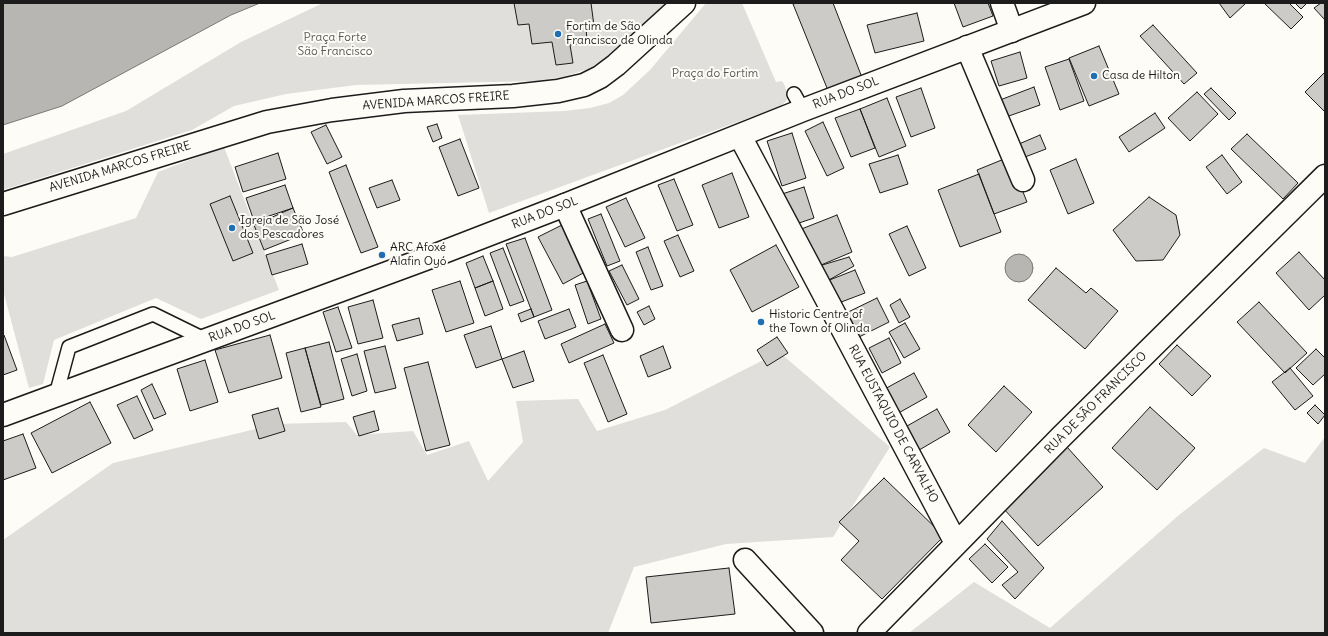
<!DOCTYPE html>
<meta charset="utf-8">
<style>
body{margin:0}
#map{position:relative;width:1328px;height:636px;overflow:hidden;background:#fdfcf7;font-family:Delius,sans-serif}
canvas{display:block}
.frame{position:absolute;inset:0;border:4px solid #1c1c1c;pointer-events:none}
</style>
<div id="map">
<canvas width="1328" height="636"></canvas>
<div class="frame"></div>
</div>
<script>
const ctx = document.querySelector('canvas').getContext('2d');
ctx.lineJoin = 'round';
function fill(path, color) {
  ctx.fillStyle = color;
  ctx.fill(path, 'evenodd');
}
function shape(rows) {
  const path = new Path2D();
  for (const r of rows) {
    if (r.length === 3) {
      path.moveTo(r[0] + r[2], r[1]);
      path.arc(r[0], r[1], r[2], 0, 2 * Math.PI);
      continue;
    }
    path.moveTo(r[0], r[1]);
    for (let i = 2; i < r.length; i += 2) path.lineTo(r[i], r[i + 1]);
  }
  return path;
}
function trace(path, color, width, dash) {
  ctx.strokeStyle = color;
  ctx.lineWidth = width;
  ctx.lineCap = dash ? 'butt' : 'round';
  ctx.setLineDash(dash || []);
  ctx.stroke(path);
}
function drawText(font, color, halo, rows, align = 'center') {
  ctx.font = font + ' Delius,sans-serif';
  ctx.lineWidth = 4;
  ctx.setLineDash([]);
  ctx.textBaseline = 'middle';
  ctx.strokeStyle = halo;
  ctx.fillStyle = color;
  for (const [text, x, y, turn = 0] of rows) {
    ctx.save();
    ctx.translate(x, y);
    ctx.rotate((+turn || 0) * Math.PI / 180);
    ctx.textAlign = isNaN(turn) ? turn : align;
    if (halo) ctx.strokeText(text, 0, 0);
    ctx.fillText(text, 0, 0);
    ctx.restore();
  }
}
const green = shape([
 [323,3,668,3,621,49,588,69,566,76,538,81,356,85,286,94,234,106,192,130,3,190,3,154,126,111,241,42],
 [706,3,742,3,776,82,782,81,785,86,788,97,786,101,781,106,489,213,458,115,564,111,590,108,609,103,623,95,650,70],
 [224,147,279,290,201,319,156,298,54,340,43,384,29,388,3,290,3,256,12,257,136,218,158,172],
 [779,352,890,447,833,537,726,544,634,567,608,633,3,633,3,540,113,463,277,424,346,422,357,435,413,431,427,455,469,441,488,481,523,442,516,401,578,399,597,431,665,410],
 [1325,437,1325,633,909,633,974,582,1050,628,1179,515,1264,448,1305,463]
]);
const water = shape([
 [3,3,260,3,231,15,62,106,3,125,3,3],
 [1019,268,14]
]);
const building = shape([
 [514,3,591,3,594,26,586,26,587,42,570,45,573,63,556,65,552,42,532,44,529,24,518,25,514,3],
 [797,3,833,3,863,80,829,93,793,4,797,3],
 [954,3,988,3,993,16,963,27,954,3],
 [1219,3,1246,3,1230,18,1219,3],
 [1264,3,1289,3,1303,17,1291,29,1264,3],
 [1295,3,1307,3,1301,9,1295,3],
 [1321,3,1325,3,1325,20,1314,8,1321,3],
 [917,13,924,41,875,53,867,25,917,13],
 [1153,25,1197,73,1184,84,1140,36,1153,25],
 [1099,46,1119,94,1089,106,1069,58,1099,46],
 [1020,52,1027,78,999,86,991,61,1020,52],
 [1069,59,1084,101,1060,110,1045,67,1069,59],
 [1325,72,1325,112,1305,92,1325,72],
 [1034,87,1040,105,1006,117,1000,100,1034,87],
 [921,88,935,128,911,137,896,97,921,88],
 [1211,88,1236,113,1229,120,1204,94,1211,88],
 [1197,92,1218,114,1190,141,1168,118,1197,92],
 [887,98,906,146,879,157,860,109,887,98],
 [860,109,875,148,851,157,835,118,860,109],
 [1155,113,1165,128,1129,152,1119,137,1155,113],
 [823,122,844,168,827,176,805,131,823,122],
 [437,124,442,138,433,142,427,127,437,124],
 [326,125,342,157,327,164,311,132,326,125],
 [792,133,806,178,782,186,767,141,792,133],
 [1247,134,1298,183,1283,199,1231,149,1247,134],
 [1040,135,1046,149,1025,157,1019,144,1040,135],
 [460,139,479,188,458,196,439,147,460,139],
 [278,153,286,179,243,192,235,167,278,153],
 [898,155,908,184,880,193,869,164,898,155],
 [1222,155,1242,182,1227,194,1206,167,1222,155],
 [1009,157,1027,202,994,214,977,170,1009,157],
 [1076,159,1094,203,1068,214,1050,170,1076,159],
 [346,165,378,247,361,253,329,172,346,165],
 [732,173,749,217,719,228,702,185,732,173],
 [979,174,1001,232,960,247,938,190,979,174],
 [674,179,693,225,677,231,658,185,674,179],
 [392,180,400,200,377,208,369,188,392,180],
 [285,185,293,208,254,221,246,198,285,185],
 [804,187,814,218,793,225,782,194,804,187],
 [230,196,253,253,233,261,210,204,230,196],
 [1149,197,1176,215,1180,235,1163,260,1136,261,1113,230,1149,197],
 [626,198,645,238,625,247,606,207,626,198],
 [293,208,304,234,264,250,254,225,293,208],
 [601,214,620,261,607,266,588,219,601,214],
 [837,215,852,252,814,268,799,230,837,215],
 [562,225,587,271,563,284,538,237,562,225],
 [907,226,926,268,909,276,889,234,907,226],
 [678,235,694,271,680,277,664,241,678,235],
 [525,238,552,310,534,317,506,244,525,238],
 [302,244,308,264,272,275,266,255,302,244],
 [776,245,799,287,752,312,730,270,776,245],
 [648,247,663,286,651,290,636,252,648,247],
 [503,248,524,301,510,306,490,253,503,248],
 [1299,252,1325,280,1325,295,1309,310,1276,273,1299,252],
 [483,256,493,281,475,288,466,263,483,256],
 [849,257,854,266,827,281,819,266,849,257],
 [622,265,639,299,627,305,609,271,622,265],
 [1056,268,1086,293,1091,288,1118,311,1085,349,1028,300,1056,268],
 [855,270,865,293,836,304,827,281,855,270],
 [460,281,474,323,446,332,432,290,460,281],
 [493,281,503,309,485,316,475,288,493,281],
 [587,281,601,319,588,324,575,285,587,281],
 [877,298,889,322,855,339,842,315,877,298],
 [900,299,910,317,899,323,890,305,900,299],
 [373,300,383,338,358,344,348,307,373,300],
 [1259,302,1307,353,1285,373,1237,322,1259,302],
 [649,306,655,319,644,325,637,312,649,306],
 [338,307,352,348,336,352,323,312,338,307],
 [531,309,534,317,521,322,518,314,531,309],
 [569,309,576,327,545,339,538,321,569,309],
 [419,318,423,334,397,341,392,325,419,318],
 [905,323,920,349,904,358,889,332,905,323],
 [605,324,614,343,569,363,561,344,605,324],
 [491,326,502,359,476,368,464,335,491,326],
 [3,335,4,335,17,370,3,375,3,335],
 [270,335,282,378,229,393,215,350,270,335],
 [777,337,788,353,767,366,757,350,777,337],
 [889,338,901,363,882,373,869,348,889,338],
 [329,342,344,399,321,405,305,348,329,342],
 [1177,345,1211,376,1192,396,1159,364,1177,345],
 [385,346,396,388,375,393,364,351,385,346],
 [663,346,671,368,648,377,640,356,663,346],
 [305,348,321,407,301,412,286,353,305,348],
 [1316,349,1325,358,1325,374,1313,385,1296,368,1316,349],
 [524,351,534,381,513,388,502,359,524,351],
 [357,354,367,391,352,396,341,359,357,354],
 [603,355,627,414,608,422,584,363,603,355],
 [205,360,218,402,190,411,177,369,205,360],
 [428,362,450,445,426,451,404,368,428,362],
 [1290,368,1313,396,1295,410,1272,382,1290,368],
 [914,373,927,397,895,415,881,391,914,373],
 [152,384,166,414,154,419,141,390,152,384],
 [1004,386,1032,412,996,452,968,425,1004,386],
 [137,396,153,430,134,439,117,405,137,396],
 [90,402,111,443,52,473,31,433,90,402],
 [1315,405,1325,415,1318,424,1307,413,1315,405],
 [1150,407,1195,448,1157,490,1112,448,1150,407],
 [278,408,285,431,259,439,252,415,278,408],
 [937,409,950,432,914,453,900,430,937,409],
 [374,411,379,430,359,436,353,417,374,411],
 [23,434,36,468,3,480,3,441,23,434],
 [1067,447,1103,487,1038,546,1002,507,1067,447],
 [884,478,944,536,882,599,841,560,859,541,839,522,884,478],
 [1002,521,1044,568,1015,599,1002,585,1018,572,987,539,1002,521],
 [985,544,1008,567,992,583,969,559,985,544],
 [729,568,735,614,651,623,646,577,729,568]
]);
const service = shape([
 [794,94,803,110],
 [56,395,69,347,153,314,206,340]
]);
const minor = shape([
 [1002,3,1012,31],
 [967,47,1023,180],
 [740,136,956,543],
 [565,205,622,330],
 [745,560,812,633],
 [869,633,1062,436,1325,176]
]);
const primary = shape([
 [3,204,267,122,332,110,404,101,513,96,558,91,584,85,600,77,616,65,684,3],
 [3,415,428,258,565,205,803,110,1084,3]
]);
const markers = [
 [558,34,4,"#1f6fb2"],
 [1094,76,4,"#1f6fb2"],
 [232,228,4,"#1f6fb2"],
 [382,255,4,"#1f6fb2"],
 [761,322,4,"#1f6fb2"]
];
const poiNames = [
 ["Fortim de São",566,27],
 ["Francisco de Olinda",566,41],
 ["Casa de Hilton",1102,76],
 ["Igreja de São José",240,221],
 ["dos Pescadores",240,235],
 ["ARC Afoxé",390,248],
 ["Alafin Oyó",390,262],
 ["Historic Centre of",769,315],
 ["the Town of Olinda",769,329]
];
const parkNames = [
 ["Praça Forte",335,38],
 ["São Francisco",335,52],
 ["Praça do Fortim",715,74]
];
const streetNames = [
 ["RUA DO SOL",846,93,-21],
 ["AVENIDA MARCOS FREIRE",436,101,-4],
 ["AVENIDA MARCOS FREIRE",120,167,-17],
 ["RUA DO SOL",545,213,-21],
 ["RUA DO SOL",242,327,-20],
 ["RUA DE SÃO FRANCISCO",1096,403,-45],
 ["RUA EUSTAQUIO DE CARVALHO",893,424,62]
];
fill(green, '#e0dfdb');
fill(water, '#b7b6b2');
trace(water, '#797876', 1);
fill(building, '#cccbc8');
trace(building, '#1c1c1c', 1);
trace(service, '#1c1c1c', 16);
trace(minor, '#1c1c1c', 25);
trace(primary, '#1c1c1c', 25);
trace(service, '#fdfcf7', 13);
trace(minor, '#fdfcf7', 22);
trace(primary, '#fdfcf7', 22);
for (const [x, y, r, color] of markers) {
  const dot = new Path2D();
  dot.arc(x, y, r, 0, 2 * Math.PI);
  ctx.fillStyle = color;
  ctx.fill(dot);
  trace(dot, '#fdfcf7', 1.5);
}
drawText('12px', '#1c1c1c', '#fdfcf7', poiNames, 'left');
drawText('12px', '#575655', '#fdfcf7', parkNames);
drawText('12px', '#1c1c1c', '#fdfcf7', streetNames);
</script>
